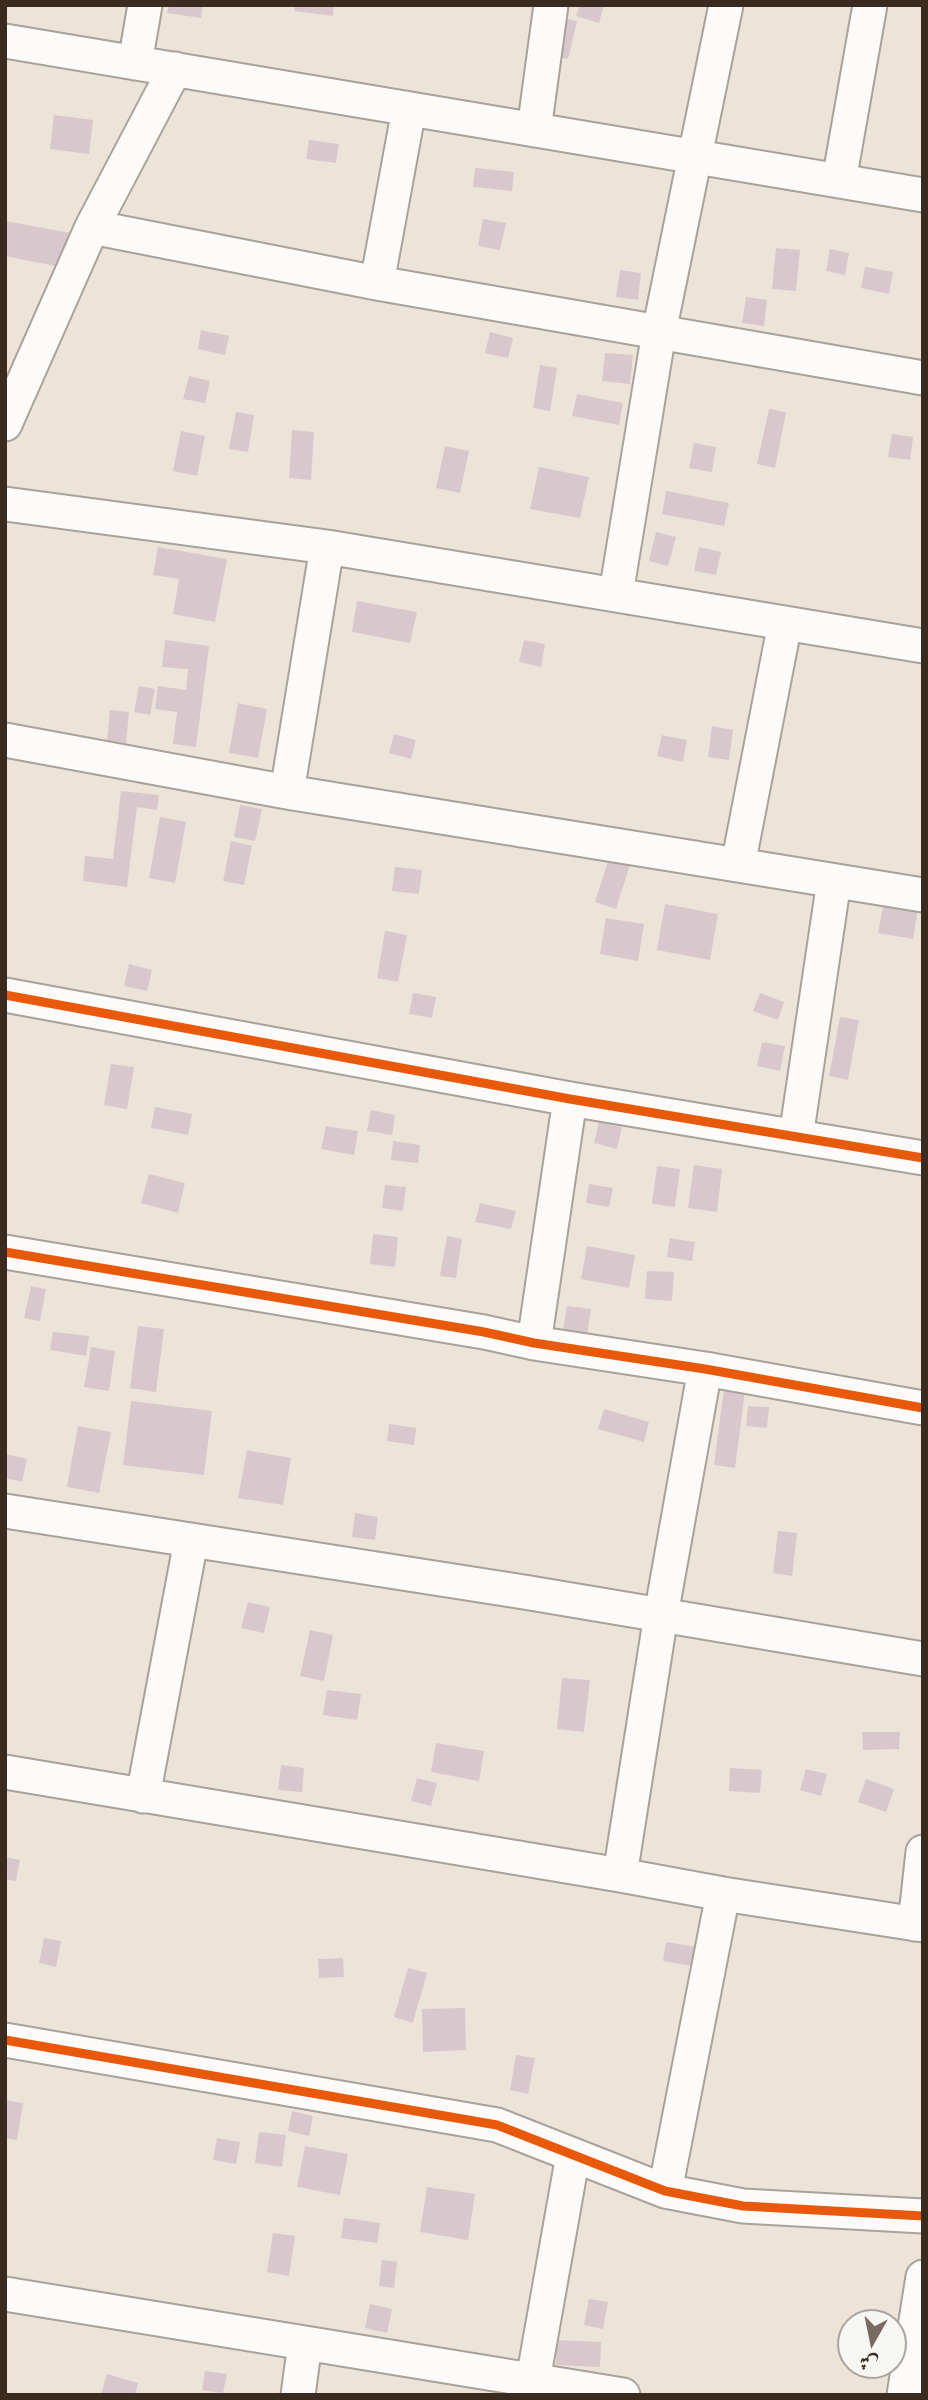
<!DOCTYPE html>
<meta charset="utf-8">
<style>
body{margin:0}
#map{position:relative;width:928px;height:2400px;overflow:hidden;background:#ece4d9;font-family:"IM FELL Great Primer",Amiri,serif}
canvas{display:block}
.frame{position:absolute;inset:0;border:7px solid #3b2a1e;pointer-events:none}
.north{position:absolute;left:837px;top:2309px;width:70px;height:70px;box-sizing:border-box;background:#f6f6f2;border:2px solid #aba49d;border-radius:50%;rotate:189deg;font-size:19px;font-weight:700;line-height:28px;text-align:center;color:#3b2a1e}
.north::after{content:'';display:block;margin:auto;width:24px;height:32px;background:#796b5f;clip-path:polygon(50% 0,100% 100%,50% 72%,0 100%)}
</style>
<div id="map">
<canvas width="928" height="2400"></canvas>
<div class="frame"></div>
<div class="north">ش</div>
</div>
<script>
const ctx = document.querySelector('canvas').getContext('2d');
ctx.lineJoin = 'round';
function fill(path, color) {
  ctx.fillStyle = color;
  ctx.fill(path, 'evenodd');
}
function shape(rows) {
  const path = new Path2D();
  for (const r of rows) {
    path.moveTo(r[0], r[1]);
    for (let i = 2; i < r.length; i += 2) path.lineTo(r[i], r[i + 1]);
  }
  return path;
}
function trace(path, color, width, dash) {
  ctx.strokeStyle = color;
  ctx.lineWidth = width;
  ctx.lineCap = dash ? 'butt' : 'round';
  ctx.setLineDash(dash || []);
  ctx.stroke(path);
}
const building = shape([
 [169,5,203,5,201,18,167,13],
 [295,5,334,5,333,16,294,11],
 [580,5,604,5,599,23,576,16],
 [555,16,577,21,568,59,546,55],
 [54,115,93,120,89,154,50,149],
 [309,140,339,144,336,163,306,159],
 [475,168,514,172,512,191,473,187],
 [483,219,506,223,500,250,478,246],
 [5,221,71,233,65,268,5,256],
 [776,248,800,250,796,291,772,289],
 [830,249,849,253,845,275,826,271],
 [865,267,893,272,889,294,861,288],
 [620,270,641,273,638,300,616,297],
 [746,297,767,300,764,326,742,323],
 [201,330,229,336,225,355,198,349],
 [490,332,513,338,508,358,485,353],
 [605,353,633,355,630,384,602,381],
 [540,365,557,368,550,411,533,408],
 [189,376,210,381,205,403,183,399],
 [577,394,623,403,619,425,572,416],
 [769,409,786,412,775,468,757,464],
 [236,412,254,415,248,452,229,449],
 [292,430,314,432,311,480,289,478],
 [181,431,205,436,197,476,173,471],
 [892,434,913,437,910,460,888,457],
 [694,443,716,447,712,472,689,468],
 [445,446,469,451,460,493,436,488],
 [539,467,589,477,580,518,530,509],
 [666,491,729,503,724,526,662,514],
 [656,532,676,537,668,566,649,561],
 [158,547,227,559,215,622,173,614,179,579,153,575],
 [699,547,721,552,716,575,694,571],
 [357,601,417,612,410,643,352,632],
 [165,640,209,646,196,747,173,744,177,712,155,709,158,686,186,690,188,669,162,667],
 [524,640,545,644,541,667,519,662],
 [139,686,155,689,150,715,134,712],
 [238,703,267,709,258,758,229,753],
 [110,710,129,712,126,744,107,742],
 [712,726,733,730,729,760,708,757],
 [394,734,416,740,411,759,389,753],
 [662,735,687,740,683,762,657,756],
 [121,791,159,795,157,810,137,807,127,887,83,881,85,856,113,859],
 [240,805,262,809,255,841,234,837],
 [160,817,186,822,175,883,149,878],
 [231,841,252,846,244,885,223,881],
 [612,849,633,855,616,909,595,902],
 [395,867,422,870,419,894,392,891],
 [885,896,919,902,913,939,878,933],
 [665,904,718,914,710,960,657,950],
 [606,918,644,924,638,961,600,954],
 [385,931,407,935,398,982,377,978],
 [129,964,152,970,147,991,124,986],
 [413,993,436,997,432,1018,409,1014],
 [760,993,784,1002,778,1020,753,1011],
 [840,1017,859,1020,848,1080,829,1076],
 [762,1042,785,1046,780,1071,757,1066],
 [111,1064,134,1067,127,1109,104,1105],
 [155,1107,192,1114,188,1135,151,1128],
 [371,1110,395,1115,392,1135,367,1131],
 [599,1122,622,1127,617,1149,594,1143],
 [326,1126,358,1131,354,1155,321,1149],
 [393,1141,420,1145,418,1163,391,1160],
 [694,1165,722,1169,717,1212,688,1208],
 [657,1166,680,1169,675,1207,652,1204],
 [149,1174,185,1183,178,1213,141,1203],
 [589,1184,613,1188,609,1207,586,1203],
 [385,1185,406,1187,403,1211,382,1208],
 [480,1203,516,1211,511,1229,475,1222],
 [373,1234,398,1237,395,1267,370,1264],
 [447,1236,462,1239,456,1278,440,1276],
 [670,1238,695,1242,692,1261,667,1257],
 [587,1246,635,1255,629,1288,581,1279],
 [647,1271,674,1272,672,1301,645,1299],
 [31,1286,46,1289,40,1321,24,1318],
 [567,1306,591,1309,586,1341,562,1337],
 [138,1326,164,1329,156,1392,130,1388],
 [53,1332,89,1336,86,1356,50,1350],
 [91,1347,115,1351,109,1391,84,1387],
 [724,1388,745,1391,735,1468,714,1465],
 [131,1401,212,1411,204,1475,123,1465],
 [748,1406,769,1407,767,1428,746,1426],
 [604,1409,649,1422,644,1442,598,1429],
 [389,1424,416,1428,414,1445,387,1441],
 [78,1426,111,1432,99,1493,67,1487],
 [247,1450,291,1458,283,1505,238,1498],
 [5,1454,27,1459,22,1482,5,1478],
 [355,1513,378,1517,375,1540,352,1537],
 [778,1531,797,1533,792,1576,773,1573],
 [248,1602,270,1607,264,1633,241,1628],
 [310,1630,333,1635,324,1681,300,1676],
 [562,1678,590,1680,584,1732,557,1729],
 [327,1690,361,1694,357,1720,323,1715],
 [862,1732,900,1732,899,1749,863,1750],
 [436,1743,484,1751,479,1781,431,1772],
 [281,1765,304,1768,302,1792,278,1790],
 [730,1768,762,1770,760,1793,729,1791],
 [806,1769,827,1774,821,1796,800,1790],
 [417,1778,437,1783,431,1806,411,1801],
 [866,1779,894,1789,886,1812,858,1802],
 [5,1857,20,1860,16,1881,5,1879],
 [44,1938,61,1941,56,1967,39,1963],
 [666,1942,696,1947,693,1966,663,1961],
 [343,1958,344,1977,319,1978,318,1959],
 [408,1968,427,1973,413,2023,394,2017],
 [465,2008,466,2050,423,2052,422,2009],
 [516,2055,535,2058,528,2094,510,2090],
 [5,2100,23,2103,17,2140,5,2138],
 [292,2111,313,2116,309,2136,288,2131],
 [259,2132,286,2135,282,2167,255,2163],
 [217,2138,240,2142,236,2164,213,2160],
 [305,2146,348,2154,340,2195,297,2187],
 [427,2187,475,2194,468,2240,420,2232],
 [344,2218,380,2223,377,2243,341,2238],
 [273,2233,295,2236,289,2276,267,2272],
 [382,2260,397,2262,394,2288,379,2286],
 [589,2299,608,2302,603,2329,584,2325],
 [370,2304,392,2309,387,2333,365,2328],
 [557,2340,601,2342,600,2367,556,2365],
 [205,2371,227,2374,223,2393,202,2390],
 [107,2374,138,2383,135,2395,101,2395]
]);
const minor = shape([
 [5,41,923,195],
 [135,63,145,5],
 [534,130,551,5],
 [839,181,870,5],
 [92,227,377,283,923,378],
 [377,283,409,109],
 [5,424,92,227,175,69],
 [5,504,327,547,923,646],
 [616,594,659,332,726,5],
 [5,740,287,792,923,895],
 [287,792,327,547],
 [738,865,785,623],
 [5,995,570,1099,923,1158],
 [796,1137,834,881],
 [5,1252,484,1332,534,1343,705,1369,923,1408],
 [534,1343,570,1099],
 [5,1511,524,1592,923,1659],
 [5,1772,620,1875,723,1894,923,1925],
 [143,1796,191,1541],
 [620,1875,661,1615,705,1369],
 [915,1924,923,1852],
 [5,2040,497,2125,665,2191,743,2206,923,2216],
 [665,2191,723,1894],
 [5,2294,623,2395],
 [533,2380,573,2155],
 [298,2395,305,2343],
 [904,2395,923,2277]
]);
const cycleway = shape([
 [5,995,570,1099,923,1158],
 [5,1252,484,1332,534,1343,705,1369,923,1408],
 [5,2040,497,2125,665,2191,743,2206,923,2216]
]);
fill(building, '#d8c8ce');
trace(minor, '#a9a29a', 37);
trace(minor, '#fcfbf9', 33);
trace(cycleway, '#e8590c', 9);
</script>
